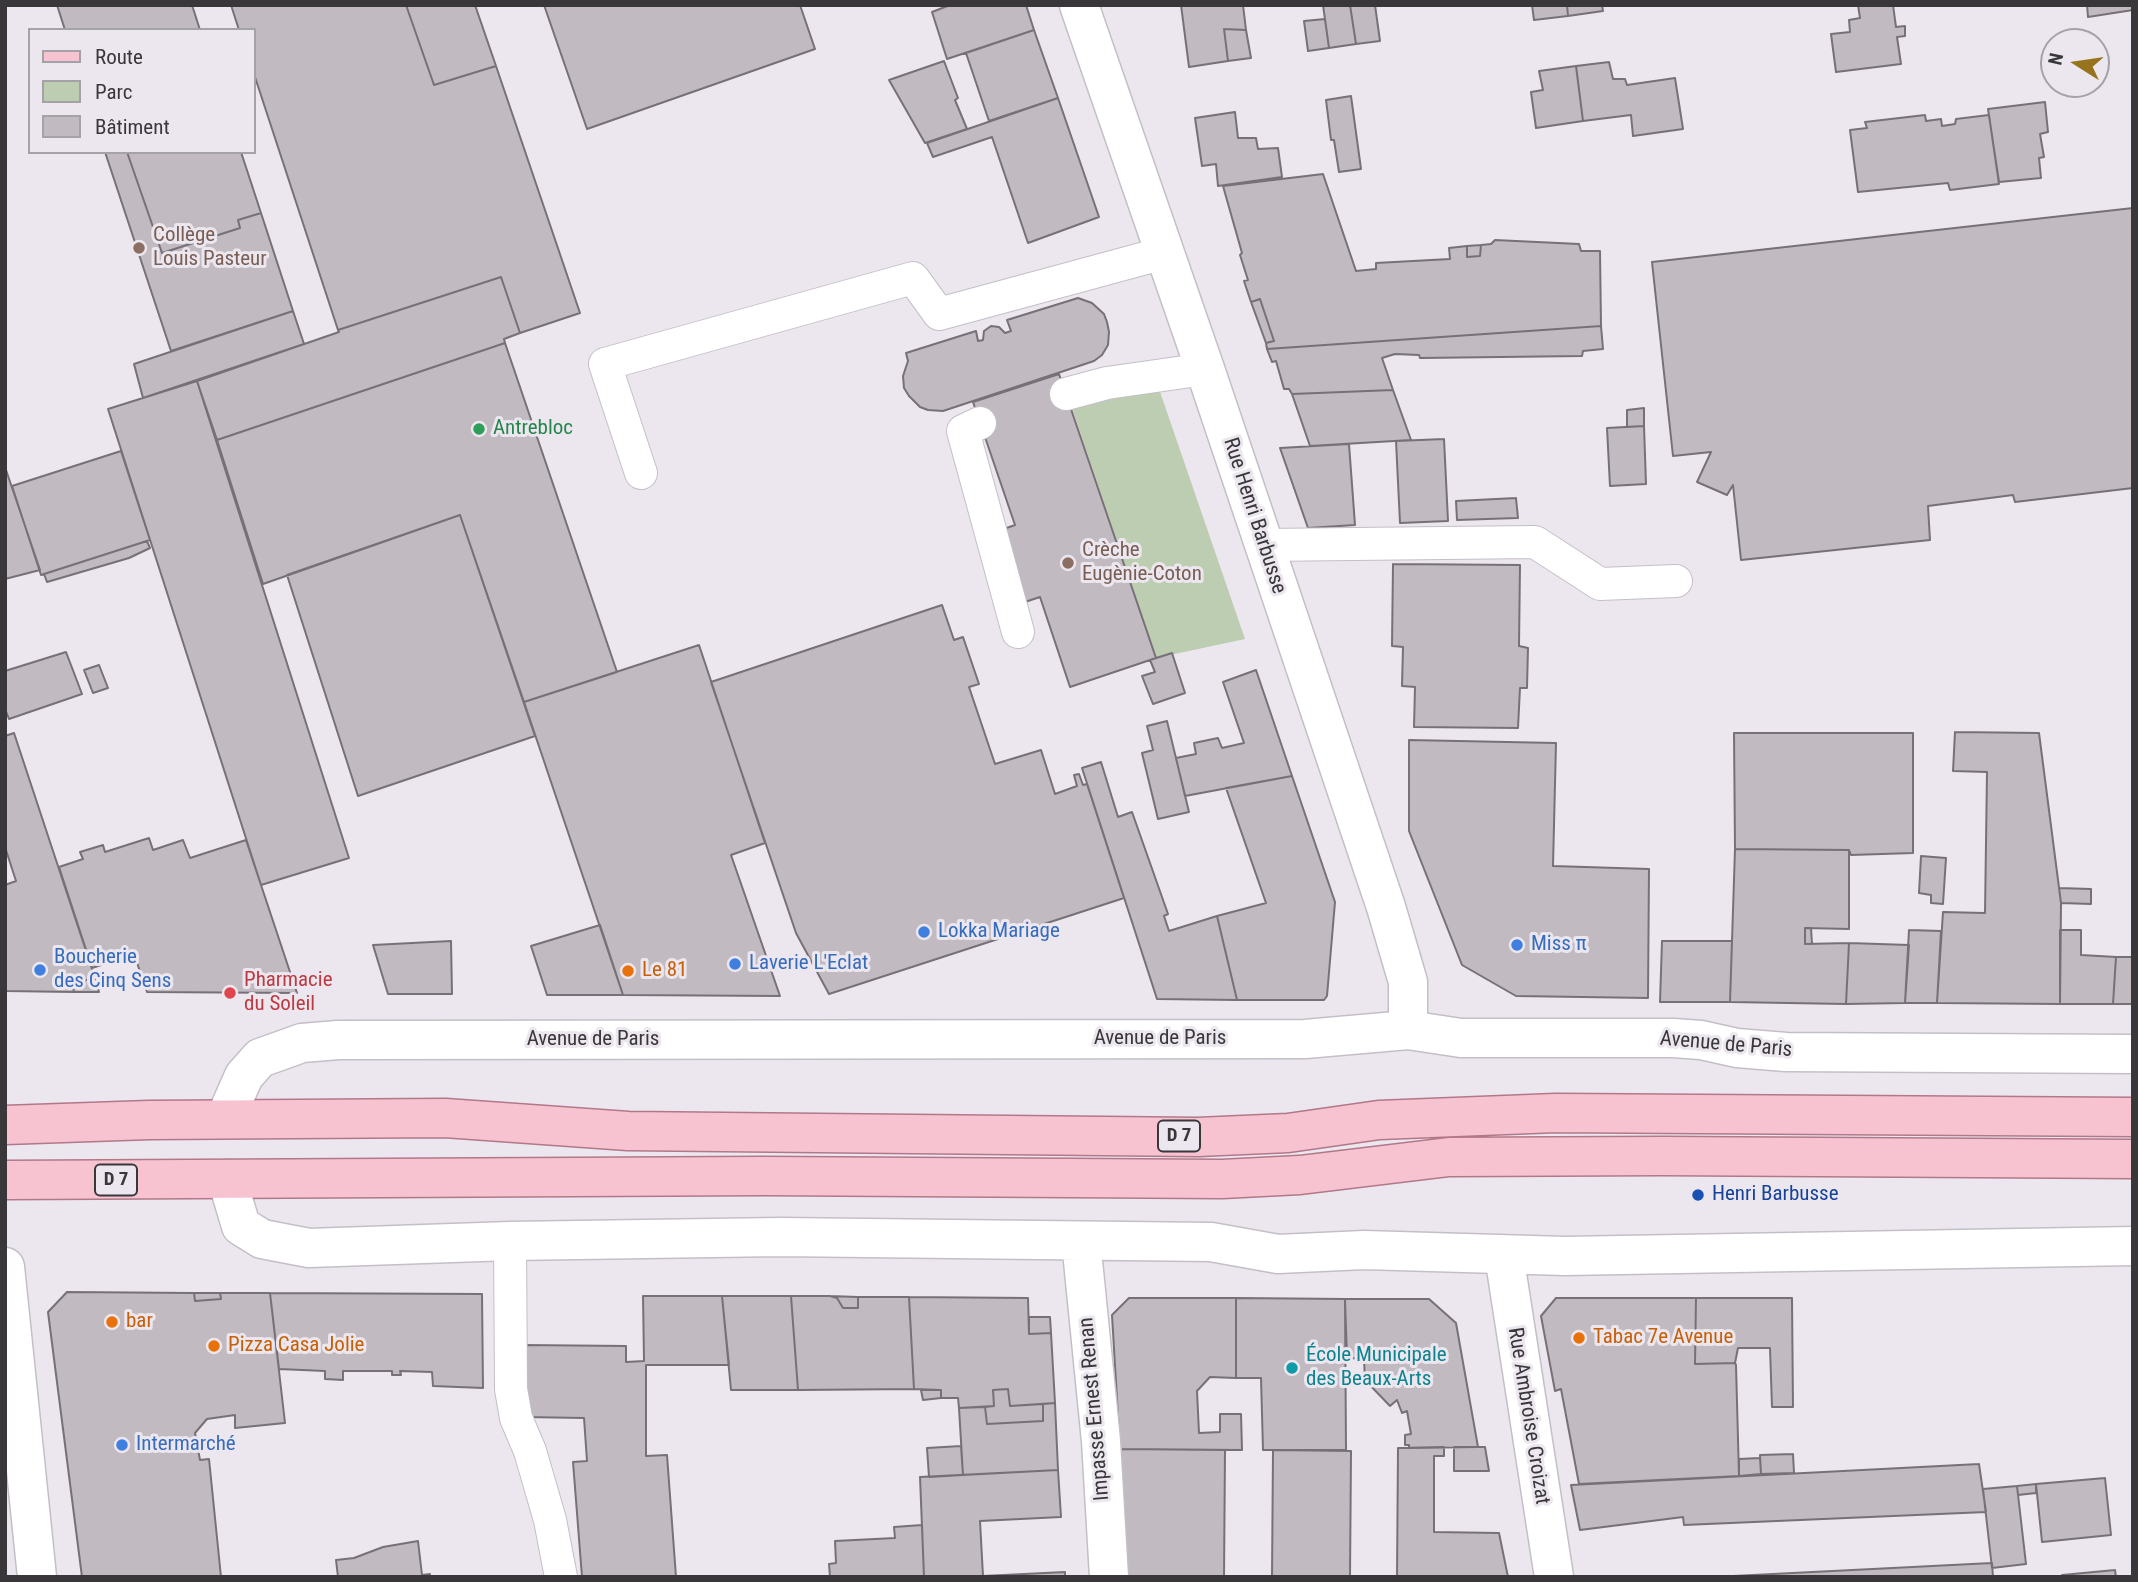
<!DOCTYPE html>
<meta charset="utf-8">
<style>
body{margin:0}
#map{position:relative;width:2138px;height:1582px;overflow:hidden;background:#ece7ef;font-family:"Roboto Condensed",sans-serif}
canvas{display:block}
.frame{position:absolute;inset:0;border:7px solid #39373a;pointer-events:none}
.legend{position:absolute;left:28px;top:28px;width:228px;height:126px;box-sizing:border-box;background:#ece7ef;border:2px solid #a4a1a7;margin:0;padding:9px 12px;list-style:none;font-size:21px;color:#39373a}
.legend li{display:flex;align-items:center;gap:14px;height:35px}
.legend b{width:35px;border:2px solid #a4a1a7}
.north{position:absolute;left:2040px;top:28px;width:70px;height:70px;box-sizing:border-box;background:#ece7ef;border:2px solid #a4a1a7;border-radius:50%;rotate:282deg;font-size:19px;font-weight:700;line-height:28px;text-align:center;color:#39373a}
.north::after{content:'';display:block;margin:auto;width:24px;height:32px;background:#96731c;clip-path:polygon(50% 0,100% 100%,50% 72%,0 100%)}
</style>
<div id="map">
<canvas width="2138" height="1582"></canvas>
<div class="frame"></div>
<ul class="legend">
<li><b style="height:9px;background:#f7c3d1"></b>Route</li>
<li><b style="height:19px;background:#bccdb1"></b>Parc</li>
<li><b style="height:19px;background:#c1bac1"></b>Bâtiment</li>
</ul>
<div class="north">N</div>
</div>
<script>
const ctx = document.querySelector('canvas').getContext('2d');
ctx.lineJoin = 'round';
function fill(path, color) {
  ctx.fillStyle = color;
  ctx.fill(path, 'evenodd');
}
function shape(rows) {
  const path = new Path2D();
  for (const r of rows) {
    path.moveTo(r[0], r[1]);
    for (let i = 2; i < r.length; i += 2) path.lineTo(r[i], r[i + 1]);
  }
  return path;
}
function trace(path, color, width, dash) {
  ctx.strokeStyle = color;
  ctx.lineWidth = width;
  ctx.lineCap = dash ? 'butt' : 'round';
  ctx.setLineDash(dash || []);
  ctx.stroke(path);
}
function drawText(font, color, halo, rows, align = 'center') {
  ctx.font = font + ' "Roboto Condensed",sans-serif';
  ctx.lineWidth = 6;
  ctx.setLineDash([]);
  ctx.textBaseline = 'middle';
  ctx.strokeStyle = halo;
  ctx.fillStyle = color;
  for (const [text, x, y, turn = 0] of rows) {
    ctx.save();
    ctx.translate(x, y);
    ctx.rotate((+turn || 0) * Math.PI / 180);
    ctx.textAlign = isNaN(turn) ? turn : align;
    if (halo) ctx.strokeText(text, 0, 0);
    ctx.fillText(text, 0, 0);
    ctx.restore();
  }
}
const green = shape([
 [1158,386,1245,639,1156,658,1071,405]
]);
const building = shape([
 [57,5,192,5,200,30,65,30,57,5],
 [231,5,406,5,434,85,496,66,580,313,520,333,501,277,338,330,254,74,254,30,239,30,231,5],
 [406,5,475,5,496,66,434,85,406,5],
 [544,5,800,5,815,49,587,129,544,5],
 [950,5,1026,5,1034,30,947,59,932,12,950,5],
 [1181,5,1243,5,1246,30,1224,29,1228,61,1189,67,1181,5],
 [1323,5,1350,5,1356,44,1329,48,1323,5],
 [1350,5,1375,5,1380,41,1356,44,1350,5],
 [1532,5,1567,5,1568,16,1534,20,1532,5],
 [1567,5,1602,5,1603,11,1568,16,1567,5],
 [1858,5,1893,5,1896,27,1905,26,1905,36,1897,37,1901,64,1836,72,1831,34,1850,32,1849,20,1860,18,1858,5],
 [2087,5,2133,5,2133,10,2088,17,2087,5],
 [1325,19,1329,48,1308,51,1304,21,1325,19],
 [1224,29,1246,30,1251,58,1228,61,1224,29],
 [1034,30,1058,98,989,121,966,53,1034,30],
 [944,61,958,98,955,100,967,129,925,143,889,80,944,61],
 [1609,62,1613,79,1625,79,1627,85,1675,78,1683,129,1633,136,1631,115,1583,121,1576,66,1609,62],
 [1576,66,1583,121,1536,128,1531,92,1543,90,1539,71,1576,66],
 [1351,96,1361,169,1339,172,1334,140,1331,140,1326,100,1351,96],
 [1058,98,1099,217,1028,243,992,137,933,157,927,143,1058,98],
 [2045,102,2048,132,2040,134,2044,157,2039,158,2041,178,1999,182,1988,109,2045,102],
 [1235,112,1238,138,1256,138,1258,149,1278,148,1282,177,1218,186,1216,164,1202,166,1195,118,1235,112],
 [1925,115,1926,121,1941,119,1942,126,1955,124,1956,119,1989,115,1999,184,1950,190,1948,183,1858,192,1850,130,1867,128,1865,122,1925,115],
 [105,152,127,152,162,253,240,228,238,220,261,213,293,311,171,351,105,152],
 [127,152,241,152,261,213,238,220,240,228,162,253,127,152],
 [1323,174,1356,271,1376,269,1376,263,1450,259,1449,248,1467,246,1467,257,1480,256,1481,245,1491,244,1495,240,1579,244,1581,251,1600,251,1601,326,1267,349,1266,343,1274,341,1260,299,1251,302,1244,281,1248,280,1240,255,1242,253,1223,186,1323,174],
 [2133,208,2133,488,2015,502,2013,495,1928,506,1930,540,1741,560,1733,485,1727,495,1697,482,1711,452,1673,456,1652,262,2133,208],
 [1481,245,1480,256,1467,257,1467,246,1481,245],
 [501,277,520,333,504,339,505,343,217,440,197,381,339,332,338,330,501,277],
 [1078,298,1092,303,1104,314,1107,322,1109,332,1108,345,1102,355,1094,361,943,411,928,410,920,407,909,396,904,388,903,376,908,361,906,353,976,331,978,341,983,340,984,331,991,326,999,327,1005,333,1011,331,1007,320,1078,298],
 [1260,299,1274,341,1266,343,1251,302,1260,299],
 [293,311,304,344,143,398,134,364,293,311],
 [1601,326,1603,349,1583,351,1582,356,1420,358,1419,355,1395,354,1382,358,1393,390,1292,394,1289,389,1284,389,1276,361,1272,362,1267,349,1601,326],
 [505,343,617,672,524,702,460,515,263,584,217,440,505,343],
 [1059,374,1156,658,1070,687,1040,597,1025,602,1001,530,1015,525,973,402,1059,374],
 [197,381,349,858,261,885,108,409,197,381],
 [1393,390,1411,440,1310,446,1292,394,1393,390],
 [1644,408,1644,426,1627,427,1627,410,1644,408],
 [1644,426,1646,484,1610,486,1607,428,1644,426],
 [1444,439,1448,521,1400,523,1396,441,1444,439],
 [1349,444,1355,525,1308,528,1280,448,1349,444],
 [121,451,150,540,41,575,12,486,121,451],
 [5,467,40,570,5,579,5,467],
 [1516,498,1518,518,1457,520,1456,501,1516,498],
 [460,515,535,736,358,796,287,575,460,515],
 [147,541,150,548,129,558,47,582,44,574,147,541],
 [1393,564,1520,565,1519,646,1528,648,1527,688,1520,688,1518,728,1414,727,1415,687,1402,686,1403,647,1392,646,1393,564],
 [942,605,954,640,963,637,979,684,969,687,995,764,1041,750,1055,794,1077,786,1074,775,1079,774,1083,785,1087,784,1124,898,829,994,796,933,711,682,942,605],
 [699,645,765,843,731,855,780,996,623,995,524,702,699,645],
 [66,652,82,694,9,719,5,709,5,671,66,652],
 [1172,653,1185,693,1153,704,1142,676,1155,672,1150,660,1172,653],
 [99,665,108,688,93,693,84,670,99,665],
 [1256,670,1292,776,1185,796,1176,758,1196,754,1194,743,1218,738,1222,748,1244,743,1223,682,1256,670],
 [1167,721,1189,812,1158,819,1142,753,1153,750,1147,726,1167,721],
 [1955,732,2039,733,2061,903,2060,1004,1937,1003,1943,912,1985,913,1987,772,1953,771,1955,732],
 [14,733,95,978,72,983,74,992,5,991,5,885,16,881,5,847,5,736,14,733],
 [1734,733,1913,733,1913,853,1851,855,1849,850,1735,849,1734,733],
 [1409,740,1556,743,1553,866,1649,869,1648,998,1516,996,1462,965,1409,831,1409,740],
 [1101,762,1118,817,1132,812,1168,914,1164,916,1169,931,1217,916,1237,1000,1157,999,1082,768,1101,762],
 [1292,776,1335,902,1327,996,1324,1000,1237,1000,1217,916,1266,903,1226,788,1292,776],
 [149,838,153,850,183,840,190,858,246,840,297,993,147,992,134,954,92,968,59,867,83,859,80,852,103,845,105,852,149,838],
 [1735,849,1849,850,1849,929,1805,928,1805,944,1849,943,1846,1004,1730,1002,1735,849],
 [1921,856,1946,858,1943,904,1931,903,1931,895,1919,893,1921,856],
 [2059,888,2091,889,2091,904,2061,903,2059,888],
 [600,925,623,995,547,995,531,946,600,925],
 [1805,928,1811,928,1812,944,1805,944,1805,928],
 [1909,930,1941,931,1937,1003,1905,1003,1909,930],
 [2060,930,2081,930,2081,955,2116,957,2113,1004,2060,1004,2060,930],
 [451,941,452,994,388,994,373,945,451,941],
 [1662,941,1732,941,1730,1002,1660,1002,1662,941],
 [1849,943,1909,945,1905,1003,1846,1004,1849,943],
 [2116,957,2133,957,2133,1004,2113,1004,2116,957],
 [95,978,99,992,74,992,72,983,95,978],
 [67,1292,194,1293,195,1301,221,1299,220,1293,270,1293,285,1423,235,1428,235,1415,207,1419,195,1433,200,1460,209,1459,221,1577,82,1577,48,1312,67,1292],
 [194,1293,220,1293,221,1299,195,1301,194,1293],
 [270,1293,482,1294,483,1388,433,1386,432,1372,400,1371,401,1375,392,1375,392,1371,343,1371,343,1380,325,1379,325,1371,279,1369,270,1293],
 [643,1296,722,1296,729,1365,646,1365,646,1456,667,1455,676,1577,582,1577,573,1462,587,1461,584,1418,523,1417,523,1345,626,1346,626,1362,644,1361,643,1296],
 [722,1296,791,1296,798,1390,731,1390,722,1296],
 [791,1296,830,1296,837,1298,843,1308,858,1308,858,1297,909,1297,914,1389,798,1390,791,1296],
 [830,1296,858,1297,858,1308,843,1308,837,1298,830,1296],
 [909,1297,1028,1298,1029,1334,1051,1333,1055,1403,1010,1406,1008,1389,993,1390,994,1406,959,1408,958,1398,941,1398,941,1390,914,1389,909,1297],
 [1129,1298,1236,1298,1236,1378,1210,1377,1197,1391,1199,1433,1220,1432,1220,1414,1241,1414,1242,1450,1120,1449,1112,1315,1129,1298],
 [1236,1298,1345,1299,1346,1450,1263,1450,1261,1378,1236,1378,1236,1298],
 [1556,1298,1696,1298,1695,1364,1735,1363,1736,1365,1739,1476,1579,1484,1561,1389,1555,1391,1541,1316,1556,1298],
 [1696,1298,1792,1298,1793,1407,1772,1407,1770,1348,1738,1348,1735,1363,1695,1364,1696,1298],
 [1345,1299,1429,1299,1456,1323,1478,1447,1409,1448,1409,1445,1405,1445,1405,1435,1411,1434,1407,1411,1402,1413,1397,1400,1390,1406,1365,1380,1364,1359,1347,1358,1345,1299],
 [1029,1317,1050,1317,1051,1333,1029,1334,1029,1317],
 [1008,1389,1010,1406,1043,1404,1043,1421,987,1424,985,1407,994,1406,993,1390,1008,1389],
 [921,1390,941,1390,941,1398,923,1400,921,1390],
 [1055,1403,1058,1470,963,1475,959,1408,985,1407,987,1424,1043,1421,1043,1404,1055,1403],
 [961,1446,963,1475,929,1477,927,1448,961,1446],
 [1444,1447,1444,1456,1434,1456,1434,1532,1499,1533,1508,1577,1397,1577,1398,1448,1444,1447],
 [1454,1447,1485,1447,1489,1471,1454,1471,1454,1447],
 [1120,1449,1225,1450,1224,1577,1127,1577,1120,1449],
 [1273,1450,1351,1451,1350,1577,1272,1577,1273,1450],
 [1793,1454,1794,1473,1761,1474,1760,1455,1793,1454],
 [1760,1458,1761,1474,1739,1476,1739,1459,1760,1458],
 [1979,1464,1986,1512,1684,1525,1683,1517,1580,1530,1571,1485,1979,1464],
 [1058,1470,1061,1517,980,1521,983,1576,1065,1572,1065,1577,924,1577,920,1477,1058,1470],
 [2105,1478,2111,1535,2042,1542,2036,1484,2105,1478],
 [2036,1484,2036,1493,2018,1495,2017,1486,2036,1484],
 [2017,1486,2026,1564,1992,1568,1983,1489,2017,1486],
 [922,1525,924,1577,830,1577,829,1564,836,1563,835,1541,895,1538,894,1527,922,1525],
 [418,1541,422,1575,430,1574,430,1577,338,1577,336,1560,354,1558,383,1547,418,1541],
 [1992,1563,1993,1577,1713,1577,1992,1563],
 [2115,1570,2116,1577,2062,1577,2062,1575,2115,1570]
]);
const service = shape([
 [1066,394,1107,383,1205,369],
 [980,423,963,431,1018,632],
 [641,473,605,364,913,278,939,314,1164,253],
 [1263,545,1535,542,1600,584,1676,581],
 [510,1241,511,1389,516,1418,530,1451,550,1520,561,1577]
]);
const pedestrian = shape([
 [5,1267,37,1577]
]);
const minor = shape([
 [227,1179,241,1226,262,1239,309,1248,510,1241,780,1237,1211,1242,1278,1254,1364,1250,1565,1256,2133,1246],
 [1081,1241,1101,1441,1109,1577],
 [1504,1255,1554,1577]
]);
const secondary = shape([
 [1079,5,1205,369,1386,907,1408,982,1408,1030],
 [225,1119,244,1076,260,1058,302,1043,338,1040,1305,1039,1408,1030,1461,1038,1673,1038,1701,1040,1737,1048,1786,1052,2133,1054]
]);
const primary = shape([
 [5,1125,149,1120,445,1118,628,1131,1198,1137,1288,1133,1379,1120,1556,1113,2133,1117],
 [5,1180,763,1176,1222,1179,1300,1175,1449,1157,1662,1156,2133,1159]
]);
const markers = [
 [139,248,7,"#8d6e63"],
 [479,429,7,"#2e9e5b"],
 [1068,563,7,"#8d6e63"],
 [924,932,7,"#3f7fe0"],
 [1517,945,7,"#3f7fe0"],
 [735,964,7,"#3f7fe0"],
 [40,970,7,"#3f7fe0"],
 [628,971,7,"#e8710a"],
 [230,993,7,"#e0444e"],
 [1698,1195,7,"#1a4fb4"],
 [112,1322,7,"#e8710a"],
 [1579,1338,7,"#e8710a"],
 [214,1346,7,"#e8710a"],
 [1292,1368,7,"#0f9aa8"],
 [122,1445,7,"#3f7fe0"]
];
const shields = [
 [1179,1136,42],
 [116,1180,42]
];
const shieldNames = [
 ["D 7",1179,1136],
 ["D 7",116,1180]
];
const educationNames = [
 ["Collège",153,236],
 ["Louis Pasteur",153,260],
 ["Crèche",1082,551],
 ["Eugènie-Coton",1082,575]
];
const leisureNames = [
 ["Antrebloc",493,429]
];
const streetNames = [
 ["Rue Henri Barbusse",1254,516,72],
 ["Avenue de Paris",1160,1039],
 ["Avenue de Paris",593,1040],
 ["Avenue de Paris",1726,1045,5],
 ["Impasse Ernest Renan",1095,1409,-95],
 ["Rue Ambroise Croizat",1528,1416,81]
];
const shopNames = [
 ["Lokka Mariage",938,932],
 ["Miss π",1531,945],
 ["Boucherie",54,958],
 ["des Cinq Sens",54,982],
 ["Laverie L'Eclat",749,964],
 ["Intermarché",136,1445]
];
const foodNames = [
 ["Le 81",642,971],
 ["bar",126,1322],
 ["Tabac 7e Avenue",1593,1338],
 ["Pizza Casa Jolie",228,1346]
];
const healthNames = [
 ["Pharmacie",244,981],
 ["du Soleil",244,1005]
];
const transitNames = [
 ["Henri Barbusse",1712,1195]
];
const cultureNames = [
 ["École Municipale",1306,1356],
 ["des Beaux-Arts",1306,1380]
];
fill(green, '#bccdb1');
fill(building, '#c1bac1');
trace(building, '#777177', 2);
trace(service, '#c4bfc7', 34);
trace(pedestrian, '#c4bfc7', 41);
trace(minor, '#c4bfc7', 41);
trace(secondary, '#c4bfc7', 41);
trace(primary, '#b17889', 41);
trace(service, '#fff', 32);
trace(pedestrian, '#fff', 38);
trace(minor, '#fff', 38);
trace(secondary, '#fff', 38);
trace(primary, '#f7c3d1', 38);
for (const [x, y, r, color] of markers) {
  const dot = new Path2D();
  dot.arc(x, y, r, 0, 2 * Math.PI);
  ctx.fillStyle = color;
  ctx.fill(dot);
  trace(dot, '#ece7ef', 2.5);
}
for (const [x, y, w] of shields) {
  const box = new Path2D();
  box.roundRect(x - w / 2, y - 15.5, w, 31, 5);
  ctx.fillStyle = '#ece7ef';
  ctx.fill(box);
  trace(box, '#39373a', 2);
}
drawText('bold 19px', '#39373a', null, shieldNames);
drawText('21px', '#785e54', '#ece7ef', educationNames, 'left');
drawText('21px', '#27864d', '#ece7ef', leisureNames, 'left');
drawText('21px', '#39373a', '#ece7ef', streetNames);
drawText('21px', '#366cbe', '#ece7ef', shopNames, 'left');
drawText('21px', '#c56008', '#ece7ef', foodNames, 'left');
drawText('21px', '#be3a42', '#ece7ef', healthNames, 'left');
drawText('21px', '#164399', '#ece7ef', transitNames, 'left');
drawText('21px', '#0d838f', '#ece7ef', cultureNames, 'left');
</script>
